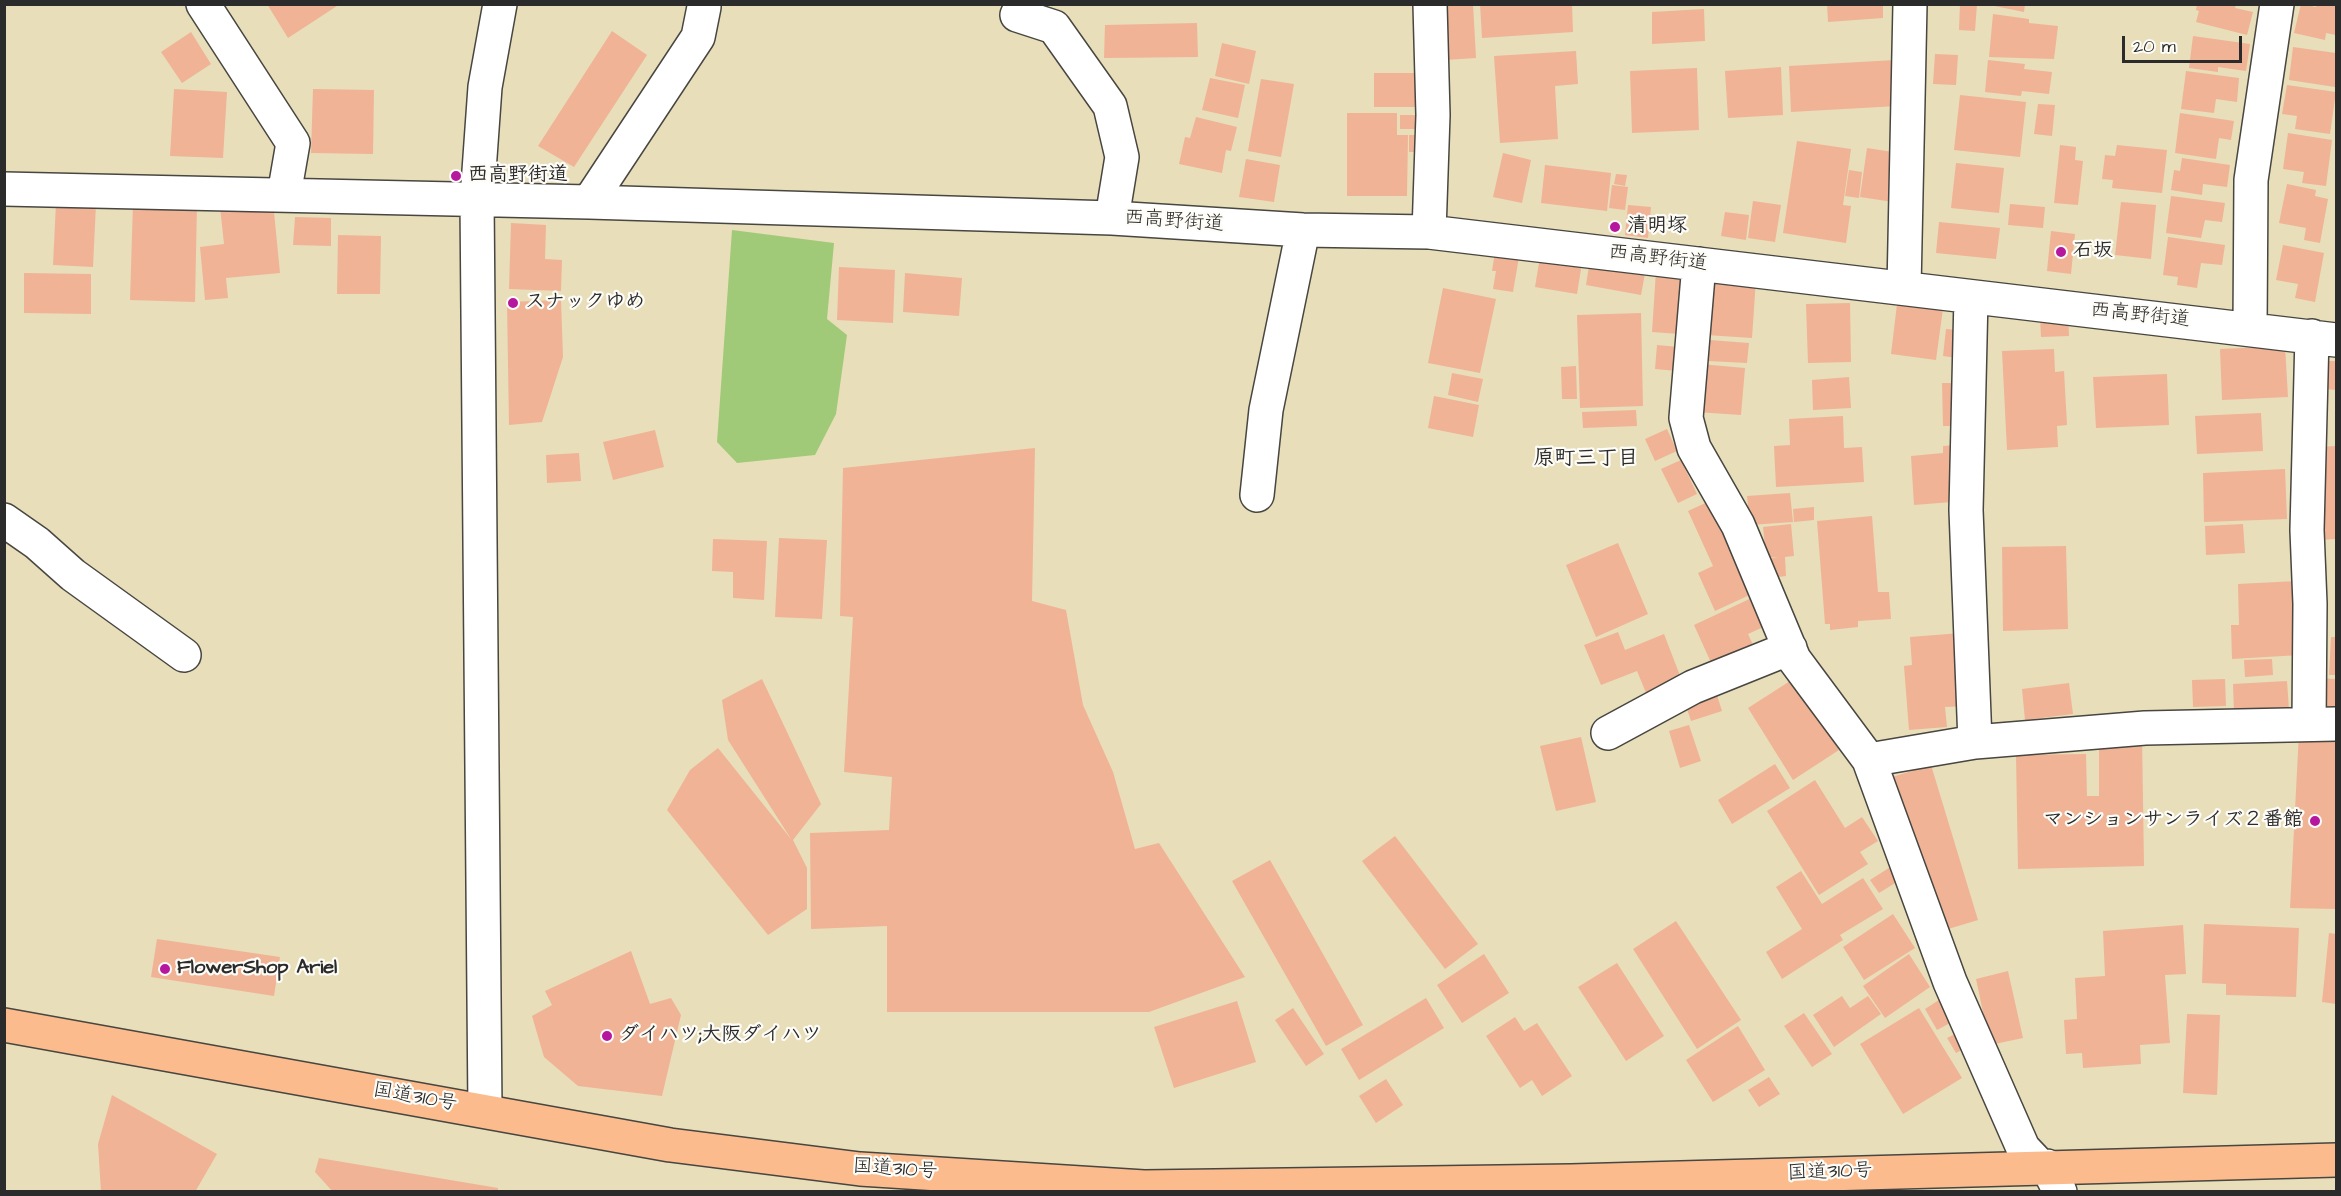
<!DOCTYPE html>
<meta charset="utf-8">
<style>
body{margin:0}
#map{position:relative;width:2341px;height:1196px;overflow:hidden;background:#e8deba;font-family:"Architects Daughter",sans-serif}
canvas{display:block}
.frame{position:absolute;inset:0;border:6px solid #2b2b2b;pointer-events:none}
.scale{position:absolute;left:2122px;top:36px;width:120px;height:27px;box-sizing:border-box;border:3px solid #2b2b2b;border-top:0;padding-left:8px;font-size:18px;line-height:21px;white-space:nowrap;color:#2b2b2b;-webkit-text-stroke:4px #fdfcf7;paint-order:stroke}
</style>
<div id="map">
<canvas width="2341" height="1196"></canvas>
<div class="frame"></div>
<div class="scale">20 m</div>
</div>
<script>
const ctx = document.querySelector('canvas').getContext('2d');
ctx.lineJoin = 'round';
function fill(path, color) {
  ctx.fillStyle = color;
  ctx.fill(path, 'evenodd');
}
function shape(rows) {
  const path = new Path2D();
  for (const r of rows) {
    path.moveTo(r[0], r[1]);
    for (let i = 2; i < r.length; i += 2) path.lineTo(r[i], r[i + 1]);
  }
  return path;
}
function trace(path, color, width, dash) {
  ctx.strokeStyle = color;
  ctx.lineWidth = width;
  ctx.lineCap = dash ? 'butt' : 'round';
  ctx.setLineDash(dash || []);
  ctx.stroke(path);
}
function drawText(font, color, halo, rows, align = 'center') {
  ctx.font = font + ' "Architects Daughter","Klee One",sans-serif';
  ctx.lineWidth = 4.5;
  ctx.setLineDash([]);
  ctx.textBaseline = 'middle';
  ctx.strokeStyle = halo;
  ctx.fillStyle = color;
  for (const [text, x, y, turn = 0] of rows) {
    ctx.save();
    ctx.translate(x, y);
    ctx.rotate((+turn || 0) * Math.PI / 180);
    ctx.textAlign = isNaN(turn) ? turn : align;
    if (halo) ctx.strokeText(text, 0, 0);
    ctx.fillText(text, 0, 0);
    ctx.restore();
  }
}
const green = shape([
 [732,230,834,243,827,319,847,335,836,414,815,455,737,463,717,442]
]);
const building = shape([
 [267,4,340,4,288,38],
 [1442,4,1473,4,1476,58,1445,60],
 [1480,4,1572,4,1573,32,1482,38],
 [1827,4,1883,4,1883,18,1828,22],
 [1960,4,1977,4,1975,31,1959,30],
 [1985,4,2025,4,2024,12],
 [2301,4,2316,7,2317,4,2336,4,2336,35,2326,33,2325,40,2294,33],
 [2197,5,2236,5,2235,8,2253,12,2247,35,2196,22,2199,11,2196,10],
 [1704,9,1705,41,1652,44,1652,12],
 [1993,14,2029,19,2029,23,2058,26,2054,59,1989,57],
 [1197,23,1198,57,1104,58,1105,25],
 [612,31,647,55,574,167,538,146],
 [191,32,211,64,182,83,161,52],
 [2193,36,2250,44,2246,71,2218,67,2218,72,2189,68],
 [1222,43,1256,51,1249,84,1215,76],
 [2293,47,2336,53,2335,87,2289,80],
 [1576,51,1578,84,1555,86,1558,139,1500,143,1494,56],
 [1935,54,1958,55,1956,85,1933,84],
 [1895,60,1897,106,1791,112,1789,66],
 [1988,60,2025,64,2024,69,2052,72,2049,94,2022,91,2021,96,1985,92],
 [1781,67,1783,115,1728,118,1725,71],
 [1697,68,1699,130,1632,133,1630,71],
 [2186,71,2239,78,2237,102,2216,99,2214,113,2181,109],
 [1374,73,1422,73,1422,107,1374,107],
 [1210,78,1245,85,1238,118,1202,110],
 [1261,79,1294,84,1281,157,1248,151],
 [2287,85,2336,92,2330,134,2295,129,2297,116,2282,114],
 [174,89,227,92,223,158,170,156],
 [313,89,374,90,373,154,311,153],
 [1960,95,2026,102,2020,157,1954,150],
 [2038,104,2055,105,2052,136,2034,134],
 [1347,113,1397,113,1397,135,1408,135,1407,196,1347,196],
 [2180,113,2234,121,2231,140,2219,138,2216,159,2175,153],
 [1400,115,1420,115,1420,129,1400,129],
 [1196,117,1237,127,1231,151,1226,150,1222,173,1179,164,1185,137,1190,138],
 [2288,133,2332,140,2326,186,2302,183,2304,172,2283,169],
 [1409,135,1424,135,1424,152,1409,152],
 [1797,141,1851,149,1843,205,1851,206,1846,243,1783,233],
 [2060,145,2076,147,2075,160,2083,161,2078,205,2054,203],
 [2117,145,2167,150,2162,193,2112,188,2113,180,2102,179,2105,155,2115,156],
 [1867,148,1899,153,1893,202,1860,197],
 [1503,153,1531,160,1522,203,1493,197],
 [2182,158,2230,165,2227,187,2203,184,2202,195,2171,190,2174,170,2180,171],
 [1246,159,1280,165,1274,202,1239,197],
 [1956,163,2004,168,1999,213,1951,208],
 [1545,165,1611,173,1607,211,1541,203],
 [1849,170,1862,172,1859,198,1845,196],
 [1616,174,1627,175,1625,186,1614,184],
 [2287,184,2316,190,2315,196,2328,199,2320,243,2304,240,2306,228,2279,223],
 [1612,185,1628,187,1625,210,1609,208],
 [2171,196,2225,203,2222,222,2205,220,2201,238,2166,233],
 [1753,201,1781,205,1775,242,1748,238],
 [273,202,280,273,226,278,228,298,205,300,200,247,224,244,220,207],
 [2121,202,2156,205,2151,259,2115,255],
 [56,203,96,204,93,267,53,265],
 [133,203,197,204,195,302,130,300],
 [2010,204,2045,207,2043,228,2008,225],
 [1628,205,1651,207,1648,238,1625,235],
 [1725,212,1749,215,1746,240,1721,236],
 [295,217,331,218,331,246,293,245],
 [1939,222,2000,228,1996,259,1936,253],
 [511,223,546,225,545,259,562,260,561,291,509,289],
 [2051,231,2075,234,2071,274,2047,271],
 [338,235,381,236,380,294,337,294],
 [2168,237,2225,245,2222,265,2201,263,2197,288,2177,285,2178,277,2163,275],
 [2283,245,2324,253,2315,302,2295,298,2298,284,2276,280],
 [1495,252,1519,257,1513,292,1493,289,1496,271,1492,271],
 [1540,257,1582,263,1577,294,1535,287],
 [1590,259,1646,268,1641,295,1586,285],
 [839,267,895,270,893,323,837,320],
 [1656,271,1683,273,1679,334,1652,332],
 [24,273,91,274,91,314,24,313],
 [905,273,962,278,959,316,903,312],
 [1710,275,1756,279,1752,338,1706,335],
 [1443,288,1496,299,1480,373,1428,363],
 [1898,296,1944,301,1936,360,1891,354],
 [561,300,563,357,542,422,509,425,507,302],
 [1850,303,1851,362,1808,363,1806,304],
 [1641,313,1643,406,1580,408,1577,315],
 [2068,314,2069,336,2041,337,2040,316],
 [1946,329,1959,330,1957,358,1943,356],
 [1710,340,1749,343,1747,363,1708,361],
 [1657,345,1679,347,1677,371,1655,369],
 [2285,346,2288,397,2222,400,2220,349],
 [2054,349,2055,372,2064,371,2067,425,2057,426,2058,447,2007,450,2002,351],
 [2327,361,2336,361,2336,390,2326,389],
 [1700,364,1745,368,1741,415,1696,412],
 [1576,366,1577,399,1562,399,1561,367],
 [1452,373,1483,379,1478,402,1448,395],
 [2167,374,2169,425,2096,428,2093,377],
 [1849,377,1851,408,1813,410,1812,380],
 [1942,383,1960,383,1961,426,1943,426],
 [1434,396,1479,405,1473,437,1428,428],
 [1636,410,1637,426,1583,428,1582,412],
 [2261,413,2263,451,2197,454,2195,416],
 [1843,416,1844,448,1862,447,1864,482,1776,487,1774,446,1790,445,1789,419],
 [1667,429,1677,451,1655,461,1645,439],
 [655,430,664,467,613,480,603,442],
 [1959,445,1952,502,1914,505,1911,456,1943,453,1943,446],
 [2336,446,2336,539,2320,540,2317,447],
 [1035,448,1032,601,1066,610,1083,705,1113,772,1135,849,1159,843,1245,977,1149,1012,887,1012,887,926,811,929,810,833,889,830,892,777,844,772,853,617,840,616,843,468],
 [579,453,581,481,547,483,546,455],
 [1681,460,1697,494,1678,503,1661,469],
 [2285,469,2287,519,2204,522,2203,473],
 [1790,493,1793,522,1750,525,1747,496],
 [1712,500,1756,592,1715,611,1698,573,1713,566,1688,511],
 [1814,507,1814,520,1794,522,1793,509],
 [1872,516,1878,592,1889,592,1891,619,1858,621,1858,627,1830,630,1830,624,1825,624,1817,521],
 [1791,524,1794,556,1785,557,1786,576,1770,578,1768,559,1778,557,1766,558,1763,527],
 [2243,524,2245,553,2206,555,2205,526],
 [779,538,827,540,822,619,775,617],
 [713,539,767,541,764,600,733,598,733,572,712,571],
 [1618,543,1648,614,1596,637,1566,565],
 [2066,546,2068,629,2003,631,2002,547],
 [2297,581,2300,655,2232,659,2231,625,2239,625,2238,584],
 [1758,595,1772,623,1748,634,1754,647,1713,667,1694,625],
 [1618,632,1625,650,1664,634,1684,686,1649,700,1637,671,1601,685,1584,645],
 [1961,633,1967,706,1945,707,1947,727,1909,730,1904,666,1912,665,1910,637],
 [2331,637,2336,637,2336,675,2329,675],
 [2272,659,2273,675,2245,677,2244,660],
 [1801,674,1831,724,1825,728,1839,750,1793,780,1748,708],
 [2314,678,2336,679,2336,710,2312,709],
 [762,679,821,804,793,840,807,868,807,909,768,935,667,810,690,770,718,748,791,839,728,740,722,700],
 [2225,679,2226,706,2193,707,2192,680],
 [2287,681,2289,710,2234,713,2233,684],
 [2069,683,2073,714,2025,720,2022,689],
 [1715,689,1722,711,1691,721,1684,700],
 [1689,725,1701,761,1680,768,1669,731],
 [2299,732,2336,734,2336,909,2290,908],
 [2142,735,2144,866,2018,869,2016,755,2086,754,2087,796,2099,796,2099,736],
 [1581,737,1596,802,1556,811,1540,746],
 [1775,764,1790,788,1732,824,1718,800],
 [1931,765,1978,920,1935,933,1889,778],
 [1815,780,1845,828,1862,817,1878,841,1860,852,1868,864,1819,895,1767,811],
 [1395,836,1478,944,1445,969,1362,861],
 [1270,860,1363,1025,1326,1046,1232,881],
 [1892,866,1900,880,1879,893,1870,880],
 [1801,871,1822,904,1863,878,1883,909,1840,935,1843,940,1782,979,1766,952,1802,929,1776,887],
 [1893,914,1915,948,1864,980,1843,947],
 [1676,921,1741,1020,1697,1049,1633,949],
 [2204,924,2299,928,2296,997,2226,995,2226,984,2202,983],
 [2183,925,2186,974,2165,975,2170,1043,2140,1045,2141,1064,2083,1068,2082,1053,2066,1054,2064,1020,2077,1019,2075,978,2105,976,2103,931],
 [2329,933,2336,934,2336,1004,2322,1002],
 [157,939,280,957,274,996,151,977],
 [631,951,650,1004,671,998,681,1015,662,1096,578,1086,544,1057,532,1016,552,1005,545,991],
 [1484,954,1509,993,1462,1023,1437,985],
 [1909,954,1930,987,1885,1018,1863,986],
 [1617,963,1664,1036,1626,1061,1578,987],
 [2008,971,2023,1038,1990,1045,1976,979],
 [1842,996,1850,1008,1868,996,1881,1014,1834,1047,1813,1015],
 [1426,998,1444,1028,1359,1080,1341,1049],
 [1939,1000,1952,1022,1937,1030,1925,1009],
 [1237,1001,1256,1062,1174,1088,1154,1027],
 [1293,1008,1324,1054,1306,1066,1275,1020],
 [1919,1008,1962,1078,1903,1114,1860,1044],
 [1804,1013,1832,1054,1812,1067,1784,1026],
 [2187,1014,2220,1015,2217,1095,2183,1093],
 [1515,1017,1524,1031,1537,1023,1572,1076,1542,1096,1532,1080,1520,1088,1486,1036],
 [1738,1026,1765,1070,1713,1102,1686,1060],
 [1959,1032,1967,1047,1956,1053,1947,1038],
 [1769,1077,1780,1094,1759,1107,1748,1090],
 [1386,1079,1403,1105,1376,1123,1359,1096],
 [112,1095,217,1154,195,1192,101,1192,98,1144],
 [319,1158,498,1188,498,1192,333,1192,315,1172]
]);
const minor = shape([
 [203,4,293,143,284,195],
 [1017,15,1054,27,1110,106,1122,157,1112,218],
 [4,189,589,202,1112,218,1303,230,1429,232,2336,340],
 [589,202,698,37,704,7],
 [1429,232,1433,115,1430,4],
 [1699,264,1686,418,1694,448,1738,525,1794,659,1869,760,1950,982,2023,1148,2041,1167],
 [1904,288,1910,4],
 [1971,297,1966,510,1975,742],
 [2250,328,2251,180,2277,4],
 [1257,495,1266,410,1303,230],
 [4,520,37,543,73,575,184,655],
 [2309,723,2310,604,2307,530,2312,336],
 [1608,733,1693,687,1790,648],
 [1869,760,1975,742,2145,728,2336,724],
 [485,1110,477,199,485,87,500,4],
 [2047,1166,2060,1192]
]);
const highway = shape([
 [4,1025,670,1145,860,1169,1144,1187,1571,1181,2336,1160]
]);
const markers = [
 [456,176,6,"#b5179e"],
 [1615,227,6,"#b5179e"],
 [2061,252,6,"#b5179e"],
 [513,303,6,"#b5179e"],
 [2315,821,6,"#b5179e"],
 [165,969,6,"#b5179e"],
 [607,1036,6,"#b5179e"]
];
const poiNames = [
 ["西高野街道",468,176],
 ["清明塚",1627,227],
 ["石坂",2073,252],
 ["スナックゆめ",525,303],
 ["マンションサンライズ２番館",2303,821,"right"],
 ["FlowerShop Ariel",177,969],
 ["ダイハツ;大阪ダイハツ",619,1036]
];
const streetNames = [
 ["西高野街道",1174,222,4],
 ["西高野街道",1658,259,7],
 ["西高野街道",2140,316,6],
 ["国道310号",415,1098,10],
 ["国道310号",895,1170,4],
 ["国道310号",1830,1173,-2]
];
const neighbourhoodNames = [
 ["原町三丁目",1586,460]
];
fill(green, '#a0ca77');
fill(building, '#f0b396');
trace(minor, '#474640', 36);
trace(highway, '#474640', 36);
trace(minor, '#fff', 33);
trace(highway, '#fbbb8d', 33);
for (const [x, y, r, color] of markers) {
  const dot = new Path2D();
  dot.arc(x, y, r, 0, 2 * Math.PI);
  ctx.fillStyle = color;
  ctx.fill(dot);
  trace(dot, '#fdfcf7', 2);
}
drawText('bold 20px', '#2b2b2b', '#fdfcf7', poiNames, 'left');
drawText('20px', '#2b2b2b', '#fdfcf7', streetNames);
drawText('bold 21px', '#2b2b2b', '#fdfcf7', neighbourhoodNames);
</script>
